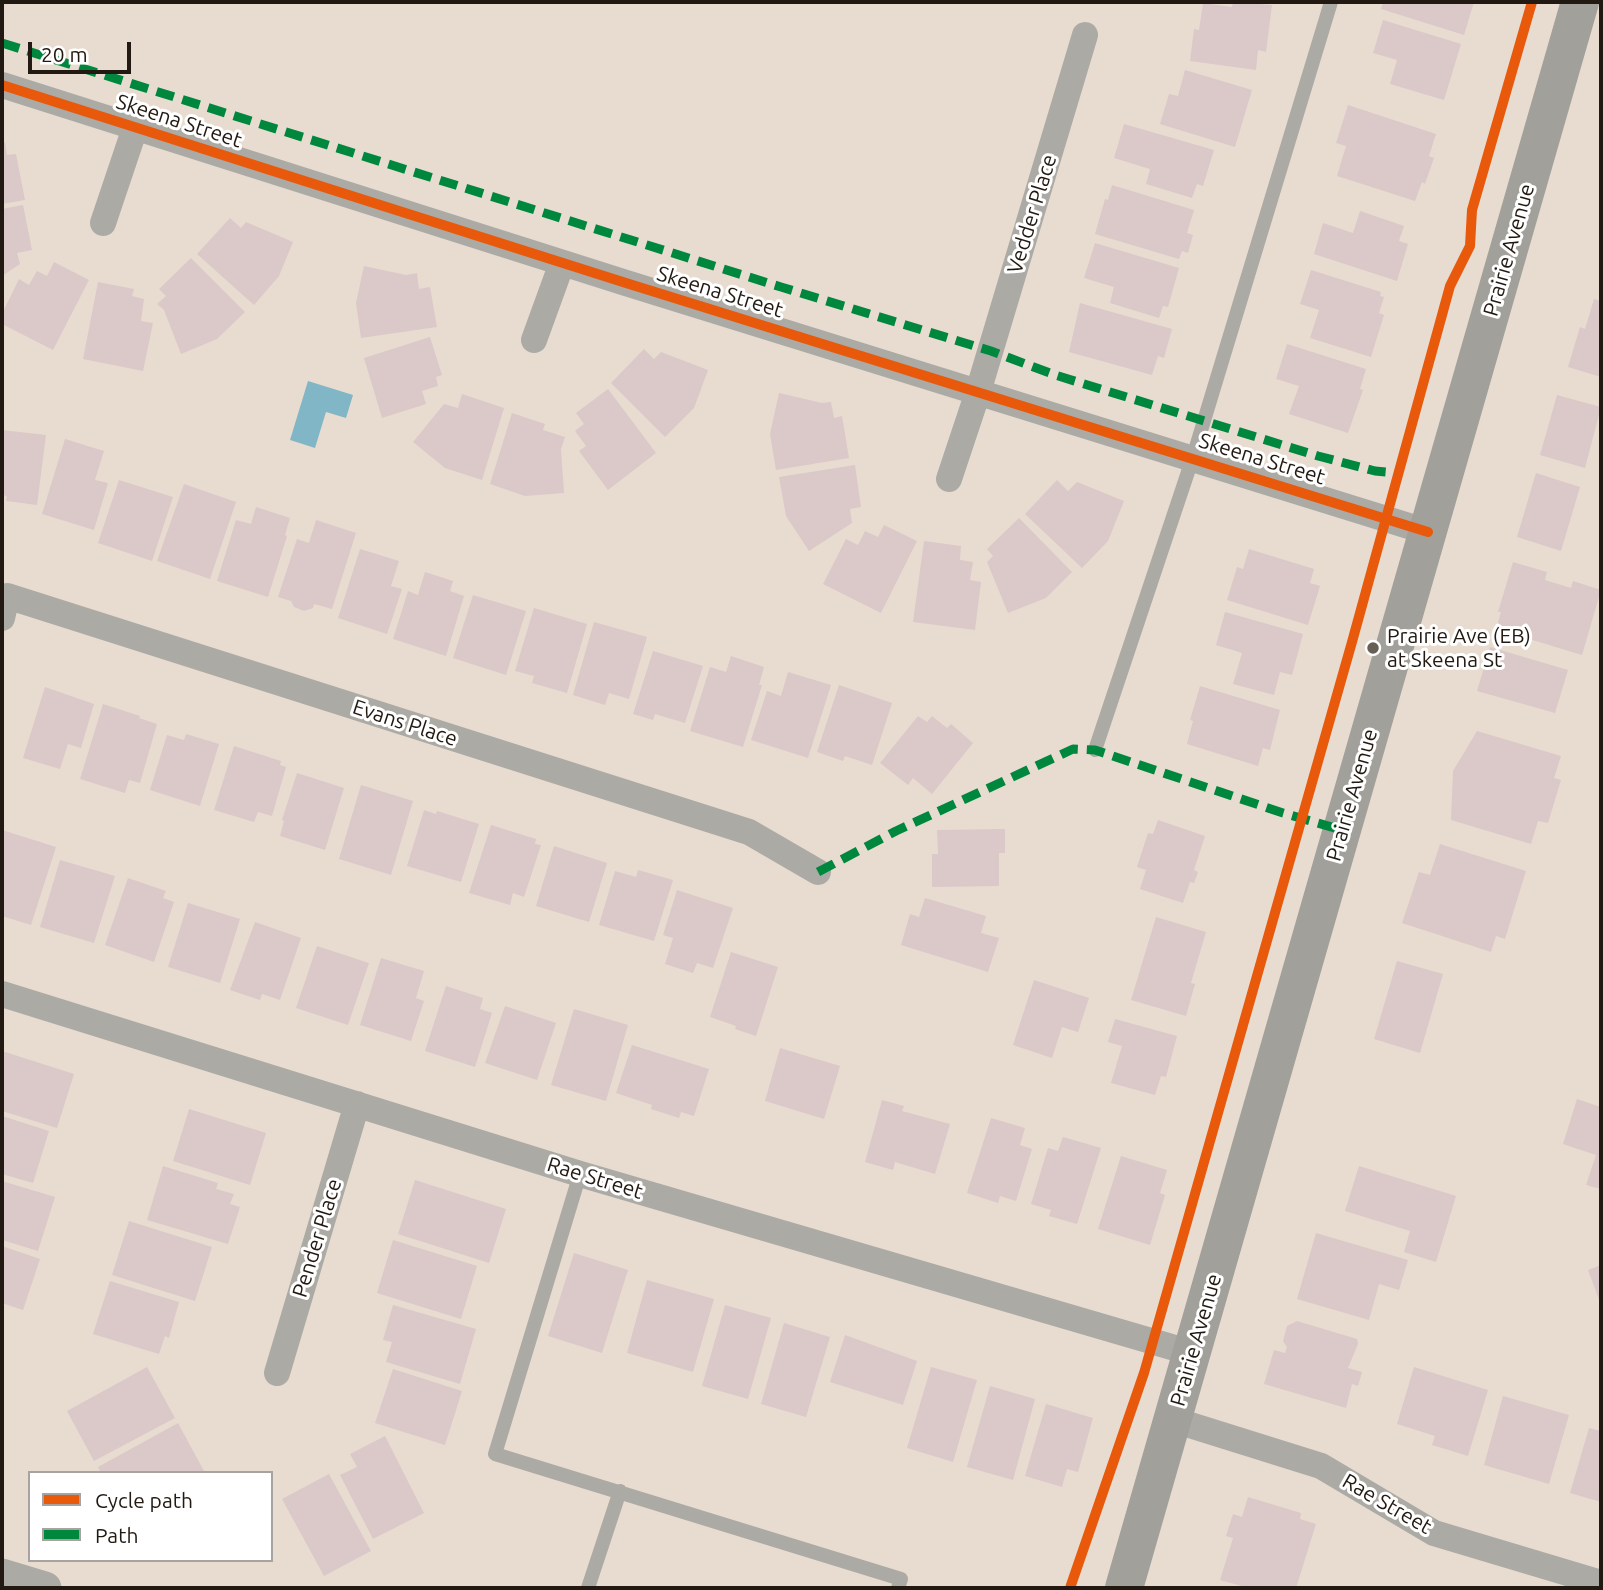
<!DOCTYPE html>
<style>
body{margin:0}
#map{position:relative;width:1603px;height:1590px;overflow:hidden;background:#e8dcd0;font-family:Ubuntu,sans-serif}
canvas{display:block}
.frame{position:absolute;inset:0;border:4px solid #221a12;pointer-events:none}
.legend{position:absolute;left:28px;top:1471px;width:245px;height:91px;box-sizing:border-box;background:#fff;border:2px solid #a7a3a0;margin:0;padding:9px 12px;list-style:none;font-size:21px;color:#221a12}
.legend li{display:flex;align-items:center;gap:14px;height:35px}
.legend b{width:35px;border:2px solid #a7a3a0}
.scale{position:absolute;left:28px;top:42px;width:103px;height:32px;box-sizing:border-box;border:4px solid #221a12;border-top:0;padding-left:9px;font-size:21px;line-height:24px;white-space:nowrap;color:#221a12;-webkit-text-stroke:5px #fff;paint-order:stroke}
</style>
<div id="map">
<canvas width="1603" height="1590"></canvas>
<div class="frame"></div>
<ul class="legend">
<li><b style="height:9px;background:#e8590c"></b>Cycle path</li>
<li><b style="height:9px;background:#00873e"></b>Path</li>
</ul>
<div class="scale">20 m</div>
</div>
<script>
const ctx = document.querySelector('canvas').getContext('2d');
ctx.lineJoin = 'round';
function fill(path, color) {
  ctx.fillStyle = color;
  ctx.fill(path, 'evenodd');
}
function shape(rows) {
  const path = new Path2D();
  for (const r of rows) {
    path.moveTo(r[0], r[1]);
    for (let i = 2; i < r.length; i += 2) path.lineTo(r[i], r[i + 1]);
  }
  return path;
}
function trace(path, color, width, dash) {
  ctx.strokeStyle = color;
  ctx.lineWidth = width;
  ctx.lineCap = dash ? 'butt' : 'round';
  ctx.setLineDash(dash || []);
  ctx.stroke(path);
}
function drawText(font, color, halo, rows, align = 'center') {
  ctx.font = font + ' Ubuntu,sans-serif';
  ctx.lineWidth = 6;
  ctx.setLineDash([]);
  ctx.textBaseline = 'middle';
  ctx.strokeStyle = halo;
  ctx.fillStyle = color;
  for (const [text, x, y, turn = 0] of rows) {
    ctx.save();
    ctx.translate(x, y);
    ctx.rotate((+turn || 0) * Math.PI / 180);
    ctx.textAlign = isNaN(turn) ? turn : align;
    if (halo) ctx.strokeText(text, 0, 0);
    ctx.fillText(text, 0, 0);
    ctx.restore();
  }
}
const water = shape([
 [308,381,353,395,346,418,326,412,315,448,290,440]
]);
const building = shape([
 [1233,2,1272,5,1266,52,1258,50,1256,70,1190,61,1194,29,1199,30,1203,3,1232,7],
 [1383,2,1474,2,1464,35,1381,9],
 [1383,20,1461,44,1444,100,1390,84,1397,60,1373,53],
 [1185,70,1252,90,1235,147,1160,124,1169,94,1178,96],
 [1348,105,1436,134,1429,156,1434,158,1425,184,1422,182,1415,201,1337,176,1346,146,1336,143],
 [1124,124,1214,150,1203,186,1197,184,1192,198,1146,184,1150,169,1114,158],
 [2,142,5,142,7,155,16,154,25,200,2,204],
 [1112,185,1194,210,1187,233,1193,235,1188,253,1182,251,1179,259,1095,234,1105,199,1108,200],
 [23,205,32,250,17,253,20,264,2,276,2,209],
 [1360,211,1404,226,1399,241,1408,244,1397,281,1314,254,1323,223,1353,233],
 [230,218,241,228,246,222,293,242,279,276,254,305,197,254],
 [1095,243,1179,268,1168,307,1163,306,1159,318,1110,303,1114,287,1084,278],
 [191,258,245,312,217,339,181,354,164,310,157,304,166,296,159,289],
 [54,262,89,280,53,350,2,324,2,314,19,279,29,285,37,271,47,276],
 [364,266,406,275,417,273,419,289,430,287,437,327,361,338,356,303],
 [1311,270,1381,292,1380,296,1384,297,1379,313,1384,315,1371,357,1310,338,1319,310,1300,304],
 [98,282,134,289,132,296,144,299,141,321,153,323,143,371,83,359],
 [1594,299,1601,301,1601,377,1568,367,1580,327,1585,329],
 [1080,303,1172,329,1164,358,1158,356,1152,375,1069,352],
 [430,337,442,375,436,377,438,386,422,391,426,404,382,418,364,358],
 [1287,344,1366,369,1360,389,1363,390,1348,433,1289,414,1299,386,1276,379],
 [644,349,654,359,661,352,708,370,694,408,665,437,611,383],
 [608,389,656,453,608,490,579,451,586,446,575,431,584,424,576,413],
 [779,393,822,403,831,402,834,418,842,416,849,458,776,470,770,434],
 [462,394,504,408,482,480,445,468,413,442,444,404,458,408],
 [1557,395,1601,407,1585,468,1540,455],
 [512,413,545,424,543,430,565,437,561,449,564,493,525,496,490,484],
 [2,430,46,435,37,505,6,501,7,496,2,495],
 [65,439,104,451,95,480,108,483,94,530,42,514],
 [855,465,861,507,850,509,852,523,809,551,786,516,779,477],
 [1536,473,1580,487,1561,551,1517,537],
 [119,480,173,497,152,561,98,543],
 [1057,480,1068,491,1077,482,1124,501,1108,541,1082,568,1025,514],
 [184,484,236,502,210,579,157,561],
 [256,507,290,518,285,535,287,536,268,597,217,581,236,520,251,524],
 [1019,518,1072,572,1046,598,1008,613,987,562,993,556,987,549],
 [316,520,356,533,332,609,314,604,313,608,304,611,294,607,291,601,278,597,297,539,309,543],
 [884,525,917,541,881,613,823,584,846,539,858,545,865,531,878,537],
 [924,541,961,546,960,560,973,562,970,580,981,582,975,630,913,622],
 [360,549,399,561,391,586,402,589,387,634,338,618],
 [1249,549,1314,569,1310,583,1320,586,1308,625,1227,600,1237,567,1243,569],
 [1513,562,1547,572,1545,580,1571,588,1573,581,1601,590,1582,655,1496,629,1501,612,1498,612],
 [425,572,453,581,450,591,464,596,446,656,393,639,408,591,418,595],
 [473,595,526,611,506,675,453,658],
 [534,608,587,624,567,693,532,683,534,676,515,671],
 [1225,612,1303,634,1292,675,1280,672,1274,695,1233,684,1242,653,1216,645],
 [594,622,647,637,629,699,609,693,605,705,573,695],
 [1490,647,1568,670,1555,713,1477,691],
 [653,651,703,666,685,723,655,714,653,720,633,714],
 [731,656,764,667,759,685,762,685,743,747,690,731,710,667,726,672],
 [788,672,831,685,808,758,751,740,767,691,781,696],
 [839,685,892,703,872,765,845,756,843,761,817,752],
 [1200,686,1280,710,1270,750,1263,748,1258,766,1187,744,1193,721,1190,720],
 [45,687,94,704,81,748,68,744,60,769,23,758],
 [103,704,140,716,139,718,157,724,140,783,129,780,125,793,80,779],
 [918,716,927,722,932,716,947,728,951,724,973,743,932,794,913,778,908,785,880,763],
 [1477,731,1561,756,1554,778,1561,780,1548,823,1538,821,1531,844,1451,820,1453,771],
 [186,734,219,744,200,806,150,790,167,735,184,740],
 [234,746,281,761,280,765,286,767,272,816,258,812,254,822,214,810],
 [297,773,344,788,325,850,280,836,284,821,282,820],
 [361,785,413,801,391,875,339,859],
 [424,810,436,814,437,811,479,824,461,882,407,866],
 [1158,820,1205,836,1194,870,1198,872,1194,883,1190,882,1183,903,1140,889,1146,870,1137,867,1148,833,1153,834],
 [491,825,536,839,535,844,541,845,524,897,513,893,510,905,469,893],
 [1005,829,1005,853,999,853,999,886,932,887,932,854,938,854,937,830],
 [2,830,56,847,31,925,2,916],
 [1440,844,1526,871,1505,939,1496,936,1491,952,1402,923,1419,872,1430,875],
 [554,846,607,863,589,922,536,906],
 [60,860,115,876,94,943,40,927],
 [638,870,673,880,654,941,599,925,615,871,636,877],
 [128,878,166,891,163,898,174,902,154,962,105,945],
 [677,890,733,908,713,968,697,963,693,973,665,964,673,938,663,935],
 [925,898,986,916,981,933,999,938,988,972,901,945,910,914,919,917],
 [188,903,240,919,220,983,168,967],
 [1156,917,1206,932,1191,983,1195,984,1186,1016,1131,1000],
 [255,922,301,938,280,1000,262,994,260,1000,230,990],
 [317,946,369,963,348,1025,296,1008],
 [731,952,778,967,756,1036,735,1029,736,1026,710,1017],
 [381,958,424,971,416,998,424,1001,411,1041,360,1025],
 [1397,961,1443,974,1420,1053,1374,1039],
 [1034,980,1089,998,1078,1032,1062,1027,1052,1058,1013,1045],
 [446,986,483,998,480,1009,492,1013,475,1067,425,1051],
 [505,1006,556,1023,537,1080,485,1063],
 [574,1009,628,1025,606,1101,551,1085],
 [1115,1019,1177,1036,1166,1077,1161,1076,1155,1095,1111,1083,1122,1046,1108,1042],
 [632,1045,709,1069,694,1116,681,1112,679,1118,651,1109,652,1105,616,1093],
 [780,1048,840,1066,824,1119,765,1101],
 [2,1051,74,1074,57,1128,2,1111],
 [1577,1099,1601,1107,1601,1189,1586,1185,1596,1155,1563,1144],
 [882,1100,904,1106,902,1111,950,1124,935,1174,895,1162,893,1170,865,1162],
 [189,1109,266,1133,250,1185,173,1161],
 [2,1116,49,1131,33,1183,2,1174],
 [991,1118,1025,1128,1020,1145,1032,1149,1016,1201,1000,1196,998,1203,967,1193],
 [1063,1137,1101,1148,1077,1224,1049,1216,1051,1210,1031,1204,1048,1148,1058,1151],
 [1121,1156,1167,1170,1160,1193,1165,1195,1150,1245,1098,1229],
 [163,1166,218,1183,216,1189,234,1194,230,1204,240,1207,228,1244,147,1220],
 [1359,1166,1456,1196,1436,1262,1404,1252,1410,1231,1345,1211],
 [415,1180,506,1209,489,1263,398,1234],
 [2,1181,55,1197,38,1251,2,1240],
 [129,1221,212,1247,195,1301,112,1275],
 [1316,1233,1408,1260,1399,1290,1379,1284,1369,1320,1297,1299],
 [393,1240,477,1266,461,1319,377,1293],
 [2,1246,40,1259,23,1310,2,1303],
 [574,1253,628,1270,602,1353,548,1336],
 [1601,1265,1601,1305,1588,1270],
 [647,1280,714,1299,693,1372,627,1353],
 [110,1281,179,1302,169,1338,165,1336,159,1354,93,1334],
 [393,1305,476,1329,460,1384,386,1362,392,1342,383,1340],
 [725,1305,771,1318,748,1399,702,1386],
 [1297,1321,1357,1339,1358,1344,1348,1368,1362,1372,1358,1386,1352,1384,1346,1408,1264,1384,1274,1350,1285,1353,1287,1347,1283,1341,1287,1326],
 [784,1323,830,1337,806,1417,761,1404],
 [845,1335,917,1361,903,1405,830,1382],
 [147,1367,175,1418,94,1461,67,1411],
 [931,1367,977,1380,953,1462,907,1448],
 [1414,1367,1488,1390,1468,1456,1432,1445,1435,1436,1397,1424],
 [393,1369,462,1391,445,1445,375,1423],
 [990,1386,1035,1399,1013,1480,967,1467],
 [1503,1396,1569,1415,1549,1484,1484,1465],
 [1046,1404,1093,1418,1078,1472,1067,1469,1062,1487,1025,1476],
 [178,1423,205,1473,101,1473,98,1467],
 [1589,1428,1601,1431,1601,1502,1570,1493],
 [385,1436,424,1513,373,1539,340,1475,357,1467,350,1454],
 [329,1474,371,1551,324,1576,282,1499],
 [1248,1497,1301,1513,1300,1519,1316,1524,1296,1588,1249,1588,1220,1580,1233,1538,1226,1536,1233,1514,1242,1517]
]);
const service = shape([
 [1095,750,1193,457,1331,2],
 [580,1174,495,1454,901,1579,898,1588],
 [588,1588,620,1491]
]);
const minor = shape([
 [2,85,626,283,1428,532],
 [103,223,135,128],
 [534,340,562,263],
 [949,479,978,392,1085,35],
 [2,618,7,596,749,832,818,872],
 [2,994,580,1174,1192,1353],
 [277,1373,357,1104],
 [1174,1420,1321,1466,1434,1533,1601,1583]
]);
const tertiary = shape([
 [2,1575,45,1588]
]);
const secondary = shape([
 [1124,1588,1580,2]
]);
const quiet = shape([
 [2,43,781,287,991,351,1055,375,1318,456,1375,471,1398,473],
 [818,872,896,831,1073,749,1095,750,1283,813,1342,830]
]);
const cycleway = shape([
 [2,85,626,283,1428,532],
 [1070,1588,1144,1373,1352,642,1450,286,1470,246,1472,210,1532,2]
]);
const markers = [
 [1373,648,7,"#675e54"]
];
const streetNames = [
 ["Skeena Street",179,121,18],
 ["Vedder Place",1032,214,-73],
 ["Prairie Avenue",1509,250,-74],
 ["Skeena Street",720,292,17],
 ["Skeena Street",1262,459,17],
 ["Evans Place",405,723,18],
 ["Prairie Avenue",1352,795,-74],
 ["Rae Street",595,1178,17],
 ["Pender Place",317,1238,-73],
 ["Prairie Avenue",1196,1340,-74],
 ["Rae Street",1387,1504,30]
];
const poiNames = [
 ["Prairie Ave (EB)",1387,636],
 ["at Skeena St",1387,660]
];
fill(water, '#80b6c5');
fill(building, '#dbc8c9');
trace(service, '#acaaa5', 14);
trace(minor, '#acaaa5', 26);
trace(tertiary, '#acaaa5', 33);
trace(secondary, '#a2a09a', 38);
trace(quiet, '#00873e', 9, [18, 9]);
trace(cycleway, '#e8590c', 10);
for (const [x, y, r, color] of markers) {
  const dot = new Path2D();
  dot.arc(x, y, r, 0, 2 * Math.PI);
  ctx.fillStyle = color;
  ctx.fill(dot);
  trace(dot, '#fff', 2.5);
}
drawText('21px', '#221a12', '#fff', streetNames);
drawText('21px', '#221a12', '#fff', poiNames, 'left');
</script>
